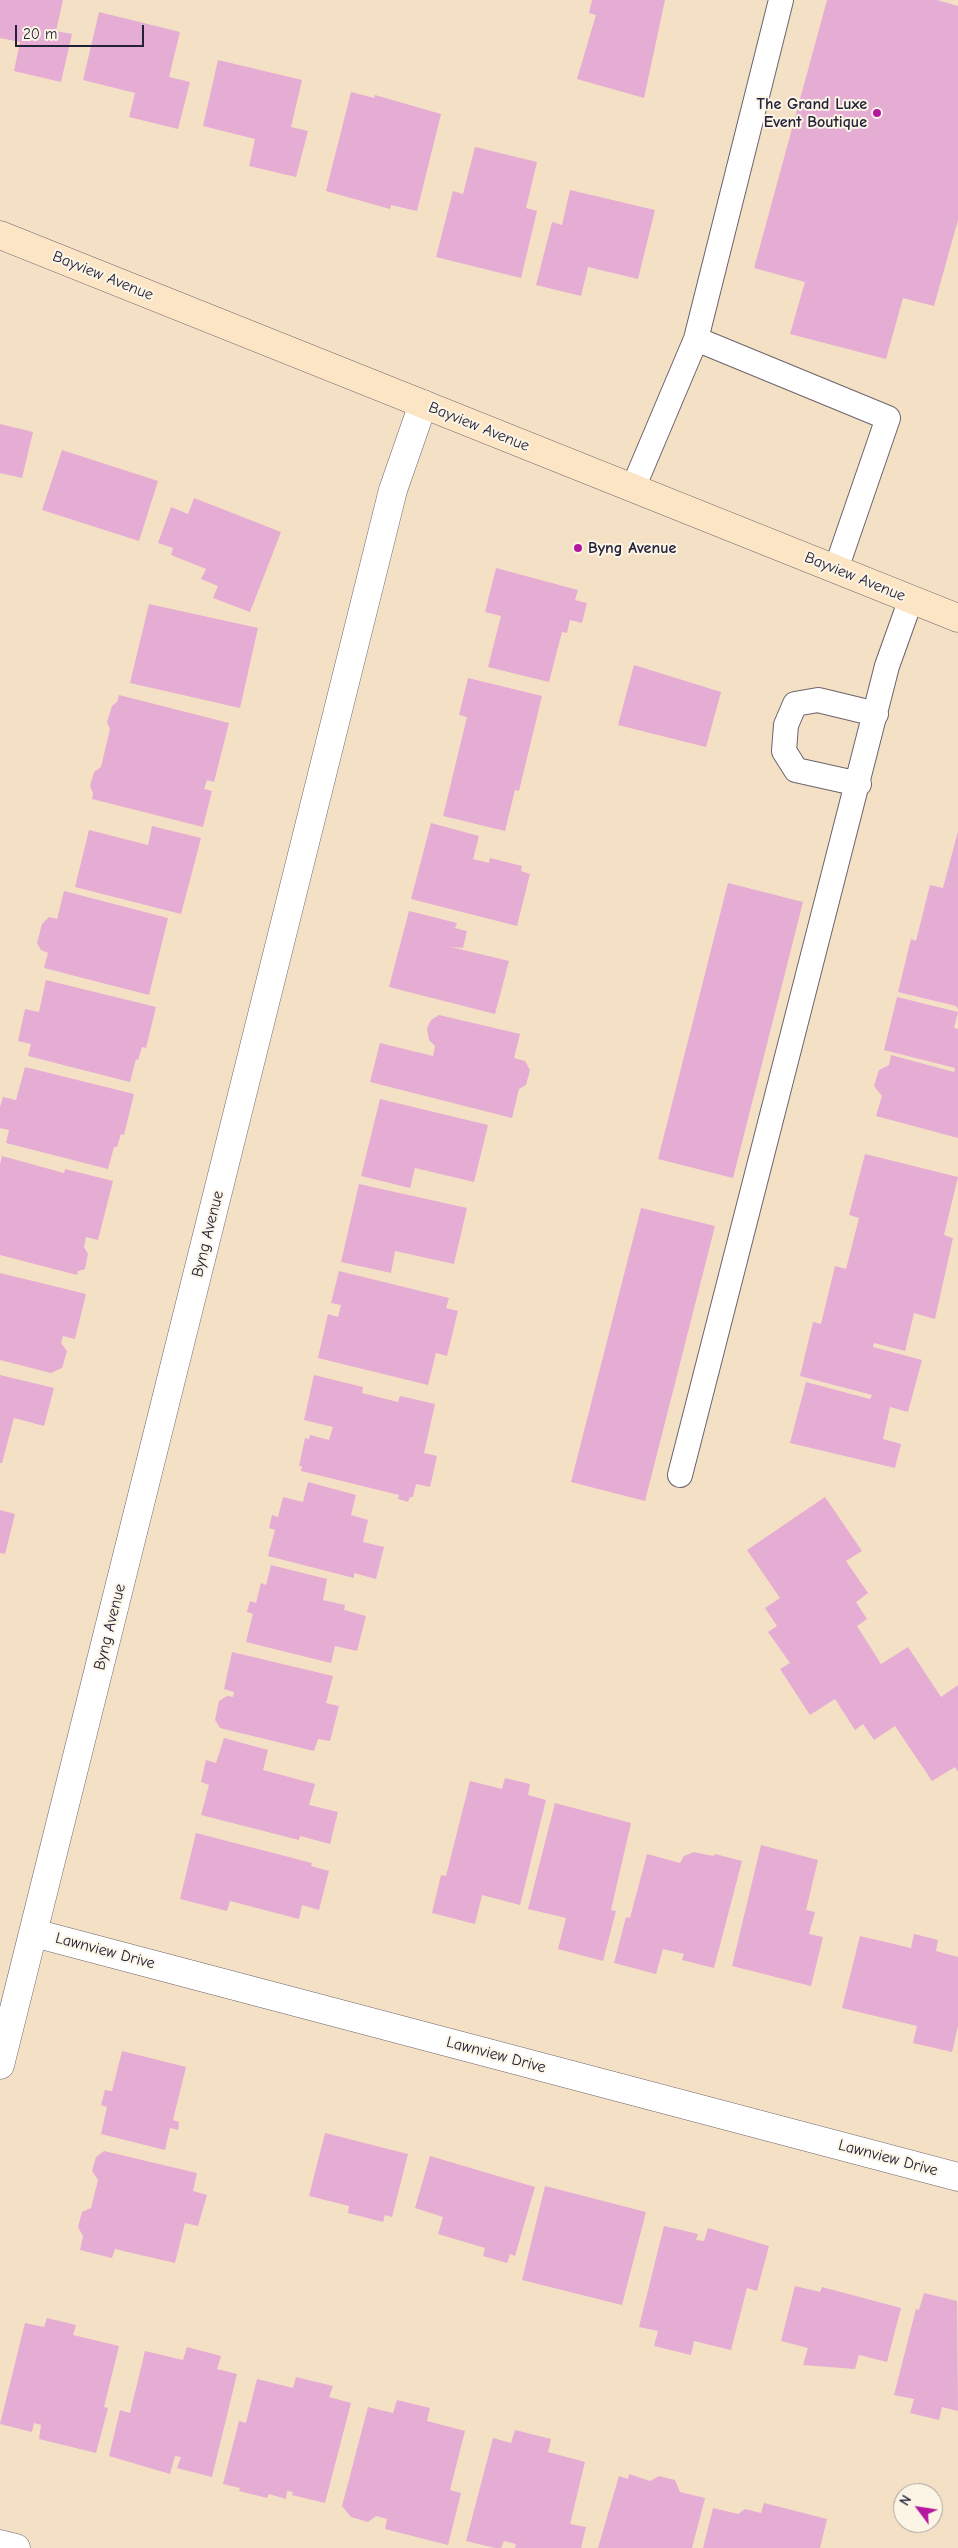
<!DOCTYPE html>
<style>
body{margin:0}
#map{position:relative;width:958px;height:2548px;overflow:hidden;background:#f4e0c4;font-family:"Comic Neue",sans-serif}
canvas{display:block}
.north{position:absolute;left:893px;top:2483px;width:50px;height:50px;box-sizing:border-box;background:#fcf5e5;border:1px solid #a5a1a1;border-radius:50%;rotate:301deg;font-size:14px;font-weight:700;line-height:20px;text-align:center;color:#22223b}
.north::after{content:'';display:block;margin:auto;width:18px;height:22px;background:#b5179e;clip-path:polygon(50% 0,100% 100%,50% 72%,0 100%)}
.scale{position:absolute;left:15px;top:25px;width:129px;height:22px;box-sizing:border-box;border:2px solid #22223b;border-top:0;padding-left:6px;font-size:15px;line-height:18px;white-space:nowrap;color:#22223b;-webkit-text-stroke:4px #fcf5e5;paint-order:stroke}
</style>
<div id="map">
<canvas width="958" height="2548"></canvas>
<div class="north">N</div>
<div class="scale">20 m</div>
</div>
<script>
const ctx = document.querySelector('canvas').getContext('2d');
ctx.lineJoin = 'round';
function fill(path, color) {
  ctx.fillStyle = color;
  ctx.fill(path, 'evenodd');
}
function shape(rows) {
  const path = new Path2D();
  for (const r of rows) {
    path.moveTo(r[0], r[1]);
    for (let i = 2; i < r.length; i += 2) path.lineTo(r[i], r[i + 1]);
  }
  return path;
}
function trace(path, color, width, dash) {
  ctx.strokeStyle = color;
  ctx.lineWidth = width;
  ctx.lineCap = dash ? 'butt' : 'round';
  ctx.setLineDash(dash || []);
  ctx.stroke(path);
}
function drawText(font, color, halo, rows, align = 'center') {
  ctx.font = font + ' "Comic Neue",sans-serif';
  ctx.lineWidth = 4;
  ctx.setLineDash([]);
  ctx.textBaseline = 'middle';
  ctx.strokeStyle = halo;
  ctx.fillStyle = color;
  for (const [text, x, y, turn = 0] of rows) {
    ctx.save();
    ctx.translate(x, y);
    ctx.rotate((+turn || 0) * Math.PI / 180);
    ctx.textAlign = isNaN(turn) ? turn : align;
    if (halo) ctx.strokeText(text, 0, 0);
    ctx.fillText(text, 0, 0);
    ctx.restore();
  }
}
const building = shape([
 [0,0,63,0,56,31,72,34,61,82,14,71,20,42,0,38],
 [592,0,665,0,644,98,577,79,596,15,589,13],
 [827,0,937,0,958,6,958,220,934,306,903,298,886,359,790,334,805,282,754,268],
 [99,12,180,32,169,77,190,82,178,129,129,117,135,93,83,80],
 [218,60,302,80,291,127,308,131,296,177,249,166,255,139,203,126],
 [351,92,374,98,375,95,441,114,417,211,391,205,390,209,326,191],
 [475,147,537,162,526,208,537,211,521,278,436,257,453,191,463,194],
 [570,190,655,210,638,279,588,267,581,296,536,285,552,222,562,225],
 [0,424,33,432,22,478,0,473],
 [62,450,158,481,139,541,42,510],
 [194,498,281,532,250,612,213,598,218,586,201,579,206,569,171,555,173,548,158,543,171,507,188,514],
 [496,568,578,590,575,600,587,603,582,623,570,620,567,633,562,632,549,682,488,667,501,616,485,612],
 [149,604,258,628,240,708,130,683],
 [634,665,721,692,706,747,618,725],
 [468,678,542,696,519,791,515,790,505,831,443,816,467,717,459,715],
 [119,695,229,723,214,782,207,780,204,789,212,791,203,827,92,799,93,793,90,786,94,772,101,767,110,729,107,722,112,706,117,702],
 [431,823,479,836,473,859,489,863,490,858,522,866,521,871,530,874,517,926,411,899],
 [152,826,201,838,181,914,75,887,89,830,148,845],
 [958,831,958,1009,956,1006,898,992,911,939,916,941,930,885,943,888],
 [728,883,803,902,733,1178,658,1159],
 [64,891,168,918,149,995,44,968,48,953,41,950,37,943,42,924,49,917,57,919],
 [409,911,457,923,455,928,467,931,463,948,451,947,509,961,495,1014,389,987],
 [46,980,156,1007,146,1048,142,1047,138,1060,136,1059,130,1082,28,1056,31,1044,18,1041,25,1009,39,1012],
 [897,997,958,1012,954,1028,958,1029,958,1138,876,1116,882,1096,874,1086,879,1070,889,1065,891,1055,954,1072,955,1068,884,1050],
 [439,1015,520,1034,514,1058,525,1061,530,1070,526,1085,519,1089,512,1118,370,1082,380,1043,433,1056,435,1046,429,1040,427,1028,431,1020],
 [25,1067,134,1094,124,1135,121,1134,117,1147,114,1147,108,1169,6,1143,9,1130,0,1128,0,1107,3,1097,16,1100],
 [380,1099,488,1125,474,1182,415,1168,410,1188,361,1176],
 [865,1154,958,1177,944,1235,953,1238,935,1319,914,1313,905,1351,874,1343,873,1347,922,1360,908,1412,890,1407,883,1439,901,1444,895,1468,790,1443,806,1382,870,1399,872,1395,800,1376,813,1322,821,1324,835,1266,846,1269,859,1218,849,1215],
 [2,1156,64,1173,65,1169,113,1181,98,1240,86,1237,84,1247,88,1254,85,1269,78,1271,77,1275,0,1255,0,1164],
 [359,1184,467,1208,454,1264,395,1251,391,1273,341,1262],
 [641,1208,715,1226,645,1501,571,1482],
 [339,1271,449,1298,446,1308,458,1311,447,1356,436,1353,428,1385,318,1358,328,1314,338,1317,341,1305,331,1303],
 [0,1273,86,1294,75,1339,63,1336,61,1343,67,1351,62,1368,51,1373,0,1360],
 [0,1375,54,1388,44,1426,14,1418,2,1463,0,1463],
 [314,1375,363,1387,362,1393,398,1402,400,1396,435,1404,424,1453,437,1456,430,1487,416,1484,413,1497,410,1497,408,1502,398,1499,399,1495,301,1471,302,1466,299,1466,305,1438,309,1439,310,1435,329,1440,333,1427,304,1420],
 [308,1482,356,1495,351,1515,368,1520,363,1542,384,1547,376,1579,354,1573,354,1578,268,1556,275,1530,269,1528,272,1515,278,1517,283,1497,303,1502],
 [825,1497,862,1551,846,1561,868,1593,856,1602,867,1619,857,1626,881,1664,908,1647,941,1697,958,1685,958,1772,955,1767,932,1781,895,1726,874,1740,863,1724,855,1730,835,1699,810,1715,780,1669,790,1663,768,1632,777,1626,765,1608,780,1598,747,1550],
 [0,1510,15,1514,5,1554,0,1553],
 [271,1565,327,1579,323,1600,345,1605,344,1610,366,1616,357,1651,335,1646,331,1663,246,1642,253,1614,247,1612,250,1601,256,1603,261,1583,266,1585],
 [232,1652,333,1676,326,1703,339,1706,330,1741,318,1739,314,1751,220,1728,215,1720,219,1701,227,1696,233,1697,234,1692,224,1689],
 [224,1738,268,1750,263,1770,315,1784,309,1805,338,1812,330,1844,300,1836,299,1840,201,1815,209,1785,201,1782,206,1760,216,1763],
 [505,1778,530,1784,528,1795,546,1800,520,1905,482,1895,475,1924,432,1913,441,1875,446,1876,470,1781,502,1789],
 [555,1803,631,1823,611,1910,616,1911,603,1961,558,1949,566,1918,528,1909],
 [196,1833,312,1863,311,1866,329,1871,319,1910,302,1905,299,1919,230,1901,227,1911,180,1899],
 [761,1845,818,1860,806,1910,815,1912,809,1934,823,1937,811,1986,732,1966],
 [694,1852,713,1856,715,1854,742,1861,714,1968,682,1960,684,1954,663,1949,656,1974,614,1963,626,1917,630,1918,647,1854,680,1863,684,1856],
 [914,1934,938,1940,936,1951,958,1957,958,2026,952,2052,913,2043,917,2026,842,2008,860,1936,911,1948],
 [122,2051,186,2067,173,2120,179,2122,178,2130,170,2128,165,2150,101,2134,107,2107,101,2105,105,2090,112,2091],
 [325,2133,408,2154,392,2217,385,2215,383,2222,348,2213,349,2206,309,2196],
 [104,2151,197,2173,193,2191,207,2195,198,2226,185,2223,175,2263,115,2249,112,2258,80,2250,83,2236,78,2227,82,2212,91,2208,98,2180,92,2171,96,2157],
 [430,2156,535,2187,515,2256,510,2254,507,2263,483,2256,485,2248,438,2234,443,2217,415,2208],
 [545,2186,646,2212,622,2305,522,2280],
 [664,2226,698,2234,696,2240,704,2241,708,2228,769,2246,757,2291,747,2288,731,2350,694,2341,691,2355,654,2346,658,2331,639,2327],
 [795,2286,820,2292,822,2287,901,2308,887,2362,859,2355,855,2369,803,2365,808,2348,781,2341],
 [924,2293,957,2301,958,2411,942,2407,939,2420,910,2413,914,2399,894,2395,916,2309,919,2310],
 [47,2318,76,2325,73,2335,119,2346,104,2407,108,2408,96,2453,39,2439,41,2425,34,2423,32,2432,0,2424,25,2323,44,2327],
 [187,2347,221,2356,217,2369,237,2374,212,2477,177,2468,181,2457,175,2456,170,2474,109,2456,120,2410,130,2413,145,2351,183,2360],
 [296,2377,333,2386,329,2397,351,2403,325,2503,292,2495,293,2492,287,2491,286,2499,269,2494,267,2498,239,2491,240,2488,223,2484,239,2421,246,2423,257,2379,293,2388],
 [397,2400,430,2408,427,2421,465,2431,450,2490,461,2493,448,2545,385,2529,387,2519,376,2516,368,2522,351,2517,342,2506,368,2407,393,2413],
 [515,2430,551,2439,548,2452,585,2462,570,2524,586,2527,581,2548,515,2548,516,2544,504,2541,501,2548,495,2548,466,2541,493,2438,511,2443],
 [629,2474,650,2481,659,2476,675,2480,680,2492,705,2498,692,2548,598,2548,619,2476,628,2479],
 [764,2503,827,2519,820,2548,703,2548,713,2508,738,2514,745,2509,761,2513]
]);
const service = shape([
 [696,339,888,418,836,569],
 [633,488,696,339,781,0],
 [859,784,796,770,784,751,786,725,795,704,818,700,876,714],
 [680,1475,887,666,911,599]
]);
const minor = shape([
 [34,1933,958,2177],
 [0,2065,393,490,423,404],
 [0,2544,16,2548]
]);
const secondary = shape([
 [0,235,958,618]
]);
const markers = [
 [877,113,5,"#b5179e"],
 [578,548,5,"#b5179e"]
];
const poiNames = [
 ["The Grand Luxe",867,104],
 ["Event Boutique",867,122],
 ["Byng Avenue",588,548,"left"]
];
const streetNames = [
 ["Bayview Avenue",103,276,22],
 ["Bayview Avenue",479,427,22],
 ["Bayview Avenue",855,577,22],
 ["Byng Avenue",208,1234,-76],
 ["Byng Avenue",110,1627,-76],
 ["Lawnview Drive",105,1951,15],
 ["Lawnview Drive",496,2055,15],
 ["Lawnview Drive",888,2158,15]
];
fill(building, '#e5add4');
trace(service, '#6c646b', 26);
trace(minor, '#6c646b', 29);
trace(secondary, '#6c646b', 29);
trace(service, '#fff', 24);
trace(minor, '#fff', 28);
trace(secondary, '#fce5c4', 28);
for (const [x, y, r, color] of markers) {
  const dot = new Path2D();
  dot.arc(x, y, r, 0, 2 * Math.PI);
  ctx.fillStyle = color;
  ctx.fill(dot);
  trace(dot, '#fcf5e5', 2);
}
drawText('bold 16px', '#22223b', '#fcf5e5', poiNames, 'right');
drawText('16px', '#22223b', '#fcf5e5', streetNames);
</script>
